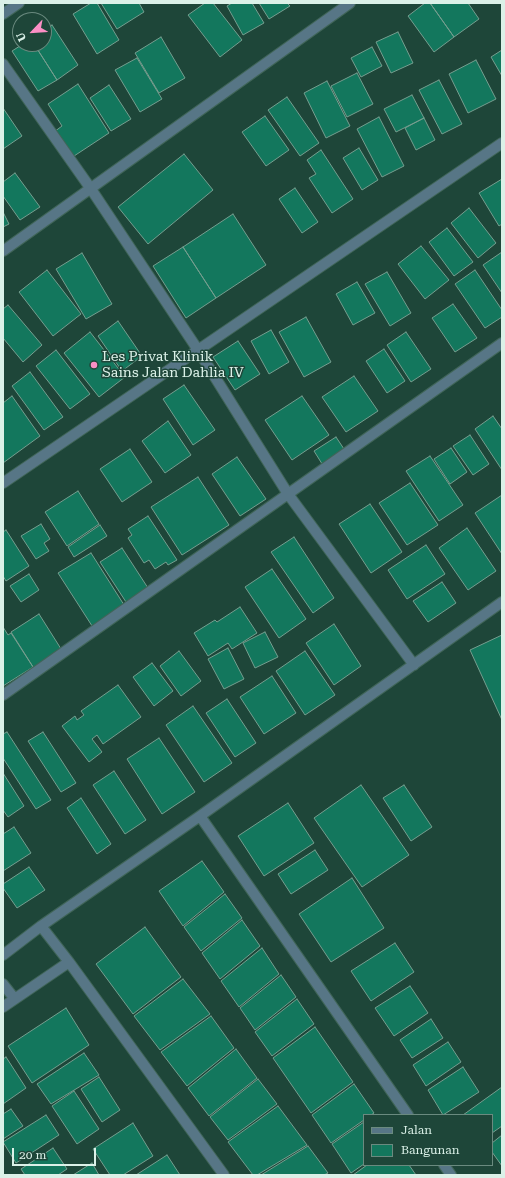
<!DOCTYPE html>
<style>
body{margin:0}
#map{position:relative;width:505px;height:1178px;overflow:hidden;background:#1e4639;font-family:"Roboto Serif",serif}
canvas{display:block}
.frame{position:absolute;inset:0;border:4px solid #dbf1e8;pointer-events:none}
.legend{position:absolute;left:363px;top:1114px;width:130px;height:52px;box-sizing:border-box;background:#1e4639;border:1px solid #6a8a7f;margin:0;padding:5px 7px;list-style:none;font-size:12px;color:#dbf1e8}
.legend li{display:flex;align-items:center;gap:8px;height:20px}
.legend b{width:20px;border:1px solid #6a8a7f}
.north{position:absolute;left:12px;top:12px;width:40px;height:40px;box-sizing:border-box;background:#1e4639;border:1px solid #6a8a7f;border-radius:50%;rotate:245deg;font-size:11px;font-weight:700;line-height:16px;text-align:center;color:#dbf1e8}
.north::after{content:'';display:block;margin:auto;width:14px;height:18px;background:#fb8fc5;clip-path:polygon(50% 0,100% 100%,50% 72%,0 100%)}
.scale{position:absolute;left:12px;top:1148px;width:84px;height:18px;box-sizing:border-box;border:2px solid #dbf1e8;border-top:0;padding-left:5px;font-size:12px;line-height:14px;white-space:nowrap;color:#dbf1e8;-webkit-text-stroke:3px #1e4639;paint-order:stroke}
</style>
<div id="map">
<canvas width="505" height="1178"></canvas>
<div class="frame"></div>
<ul class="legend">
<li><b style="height:5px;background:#577686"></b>Jalan</li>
<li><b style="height:11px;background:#13775d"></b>Bangunan</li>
</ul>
<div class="north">U</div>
<div class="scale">20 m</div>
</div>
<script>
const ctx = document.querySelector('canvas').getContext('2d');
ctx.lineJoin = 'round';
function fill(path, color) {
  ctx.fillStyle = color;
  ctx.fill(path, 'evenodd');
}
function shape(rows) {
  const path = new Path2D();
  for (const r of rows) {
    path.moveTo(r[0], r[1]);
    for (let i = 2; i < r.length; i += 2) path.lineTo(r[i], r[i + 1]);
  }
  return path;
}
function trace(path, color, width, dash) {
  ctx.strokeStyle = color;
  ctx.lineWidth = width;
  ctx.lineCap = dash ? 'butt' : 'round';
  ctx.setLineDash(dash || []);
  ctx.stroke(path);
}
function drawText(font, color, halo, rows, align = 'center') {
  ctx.font = font + ' "Roboto Serif",serif';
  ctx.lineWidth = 3;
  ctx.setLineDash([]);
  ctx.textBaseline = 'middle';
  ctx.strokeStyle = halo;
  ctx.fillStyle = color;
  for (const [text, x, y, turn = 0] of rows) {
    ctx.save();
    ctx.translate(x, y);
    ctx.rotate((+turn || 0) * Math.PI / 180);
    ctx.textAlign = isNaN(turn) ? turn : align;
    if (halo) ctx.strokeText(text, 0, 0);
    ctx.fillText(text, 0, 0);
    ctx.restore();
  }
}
const building = shape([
 [91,3,97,3,119,40,97,54,73,14,91,3],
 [101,3,139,3,144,12,117,29,101,3],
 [205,3,213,3,242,40,220,57,188,15,205,3],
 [232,3,252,3,264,23,243,35,227,6,232,3],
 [259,3,287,3,290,6,269,19,259,3],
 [425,3,430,3,454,37,434,52,408,16,425,3],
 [430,3,468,3,479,19,454,37,430,3],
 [52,25,78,65,57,80,34,44,44,44,44,31,52,25],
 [398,32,413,63,391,73,376,42,398,32],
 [161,37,185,78,159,93,135,53,161,37],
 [23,44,34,44,57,80,38,91,12,51,23,44],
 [372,47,382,66,361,77,351,58,372,47],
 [502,50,502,76,491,57,502,50],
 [137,58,162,99,140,112,115,70,137,58],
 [476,60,496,99,468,113,449,74,476,60],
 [357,73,373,104,347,117,331,86,357,73],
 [439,80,462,124,442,134,419,90,439,80],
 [327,81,350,126,326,138,304,93,327,81],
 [78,84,109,133,71,158,54,132,62,126,48,104,78,84],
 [109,85,131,119,111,131,90,98,109,85],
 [412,95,424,118,396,132,384,109,412,95],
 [287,97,319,143,300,156,268,110,287,97],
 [3,108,22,136,3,149,3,108],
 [265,116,289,150,266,166,242,132,265,116],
 [379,117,404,166,382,177,357,129,379,117],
 [424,118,435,140,416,150,405,128,424,118],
 [359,148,378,180,362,190,343,158,359,148],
 [321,150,353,199,332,213,309,178,316,174,307,160,321,150],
 [184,154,213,190,148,244,118,207,184,154],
 [15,173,40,207,20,220,3,196,3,182,15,173],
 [502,179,502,224,499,226,479,193,502,179],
 [295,188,318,222,302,233,279,199,295,188],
 [469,208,496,243,478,258,451,223,469,208],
 [3,212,9,224,3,227,3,212],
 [233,214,266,265,216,298,183,247,233,214],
 [447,228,473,262,454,276,429,242,447,228],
 [421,246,449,280,425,299,398,264,421,246],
 [183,247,216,298,186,318,153,266,183,247],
 [502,252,502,293,483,265,502,252],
 [82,253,112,304,86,319,56,269,82,253],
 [47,270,81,314,53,336,19,292,47,270],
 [475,270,502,310,502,317,485,328,455,284,475,270],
 [387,272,411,313,390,326,365,284,387,272],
 [357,282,375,313,353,325,336,294,357,282],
 [453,304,477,338,455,352,432,318,453,304],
 [8,305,42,345,23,362,3,338,3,309,8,305],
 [306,317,331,362,304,377,279,332,306,317],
 [118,321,142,356,122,371,98,336,118,321],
 [271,330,289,362,269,374,251,341,271,330],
 [90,332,125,377,99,397,64,353,90,332],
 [406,332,431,369,411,382,387,345,406,332],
 [238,341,260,374,235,390,213,357,238,341],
 [384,349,405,381,387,393,366,361,384,349],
 [56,350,90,394,70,409,36,366,56,350],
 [30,372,63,417,44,430,12,386,30,372],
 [354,376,378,411,346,432,322,397,354,376],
 [184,385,215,430,193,445,163,399,184,385],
 [12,396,40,436,3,463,3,403,12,396],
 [302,396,329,435,292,460,265,420,302,396],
 [493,416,502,429,502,470,475,429,493,416],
 [168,421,191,455,165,473,142,441,168,421],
 [470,435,489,464,473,475,453,446,470,435],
 [336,437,346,452,324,467,314,451,336,437],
 [451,448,467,472,450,484,434,459,451,448],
 [130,449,152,482,122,502,100,469,130,449],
 [430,456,463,505,439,521,406,471,430,456],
 [237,457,266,499,240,516,212,474,237,457],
 [198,477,229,525,182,555,151,507,198,477],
 [410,483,438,525,407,545,379,503,410,483],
 [78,491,99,524,67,546,45,512,78,491],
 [502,495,502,554,475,513,502,495],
 [370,504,402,552,371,573,339,524,370,504],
 [148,516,177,560,168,565,166,562,155,569,149,560,144,563,128,538,132,535,128,529,148,516],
 [41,524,50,539,44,543,49,551,36,559,21,536,41,524],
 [100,525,107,536,74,557,68,547,100,525],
 [467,528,496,571,468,590,439,548,467,528],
 [6,530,29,566,6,581,3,576,3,532,6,530],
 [294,537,334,598,313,613,271,552,294,537],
 [426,545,445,574,407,599,388,570,426,545],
 [122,548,148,588,126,602,100,562,122,548],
 [91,553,126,608,94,629,58,573,91,553],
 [272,569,306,619,279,638,245,587,272,569],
 [29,574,39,590,21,602,10,586,29,574],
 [442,582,456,603,428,622,413,601,442,582],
 [240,607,257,633,232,649,228,643,208,656,194,633,215,620,217,622,240,607],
 [39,614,63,652,35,670,11,632,39,614],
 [334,624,361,666,334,685,306,643,334,624],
 [3,627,8,635,11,633,33,667,3,686,3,627],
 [265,632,278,657,255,668,243,643,265,632],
 [502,635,502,720,470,650,502,635],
 [228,648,244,679,224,689,208,659,228,648],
 [179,651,201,681,181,696,160,666,179,651],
 [305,651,335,695,305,715,276,671,305,651],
 [152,663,173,691,154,706,133,677,152,663],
 [272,676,296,713,264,734,240,697,272,676],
 [118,685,141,717,103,744,97,735,92,739,102,752,89,762,62,726,75,716,77,720,84,715,81,711,118,685],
 [227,699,256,743,235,757,206,713,227,699],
 [193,706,232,763,204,782,166,725,193,706],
 [7,732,51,800,36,809,3,758,3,734,7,732],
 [43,732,76,783,61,792,28,741,43,732],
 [159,738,195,792,162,814,127,759,159,738],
 [114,771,146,820,125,834,93,785,114,771],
 [3,773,24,806,8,817,3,810,3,773],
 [361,785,409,855,362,887,314,818,361,785],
 [404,785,432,827,411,841,383,798,404,785],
 [81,798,111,844,97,854,67,808,81,798],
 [288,803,314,843,264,876,238,836,288,803],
 [14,827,31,853,3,871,3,834,14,827],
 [315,850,328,870,291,894,278,874,315,850],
 [202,861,224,892,183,926,159,891,202,861],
 [29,867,45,890,17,908,3,888,3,884,29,867],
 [352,878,384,928,331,962,299,914,352,878],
 [225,894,242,918,201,951,184,927,225,894],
 [242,920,260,946,220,979,202,953,242,920],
 [145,927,181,977,133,1014,96,964,145,927],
 [395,943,414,972,371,1001,351,971,395,943],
 [262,948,279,974,239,1007,221,981,262,948],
 [281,975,296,997,255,1030,240,1008,281,975],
 [183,979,210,1014,160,1050,134,1016,183,979],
 [410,986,428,1013,394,1036,375,1008,410,986],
 [297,999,314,1024,272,1056,255,1032,297,999],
 [66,1008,89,1045,32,1083,8,1046,66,1008],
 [211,1016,234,1048,187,1086,161,1052,211,1016],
 [431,1019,443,1038,412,1058,400,1040,431,1019],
 [315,1027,353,1082,311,1113,273,1058,315,1027],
 [448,1042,461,1062,426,1086,413,1065,448,1042],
 [236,1049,257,1078,209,1116,188,1088,236,1049],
 [84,1053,99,1075,51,1104,37,1084,84,1053],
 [6,1057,26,1088,3,1104,3,1059,6,1057],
 [463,1067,479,1092,443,1115,428,1090,463,1067],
 [99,1077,120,1110,102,1122,81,1089,99,1077],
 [258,1079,277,1104,228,1140,210,1117,258,1079],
 [354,1084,374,1113,371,1115,364,1115,364,1120,331,1143,312,1115,354,1084],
 [502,1087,502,1126,492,1133,492,1115,463,1115,502,1087],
 [74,1091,99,1129,77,1144,52,1106,74,1091],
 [278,1106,307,1145,257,1175,253,1175,228,1142,278,1106],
 [11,1109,23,1126,3,1139,3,1114,11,1109],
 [46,1115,59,1135,16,1163,3,1142,46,1115],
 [364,1122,364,1164,351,1173,332,1144,364,1122],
 [133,1123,153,1156,123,1175,110,1175,93,1149,133,1123],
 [502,1135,502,1166,492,1152,492,1143,502,1135],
 [308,1146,328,1173,324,1175,261,1175,308,1146],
 [53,1148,67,1169,58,1175,25,1175,21,1169,53,1148],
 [167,1155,180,1175,136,1175,167,1155],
 [92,1163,99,1175,73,1175,92,1163],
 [367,1165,409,1165,416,1175,353,1175,367,1165]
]);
const minor = shape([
 [3,14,19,3],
 [3,64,91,189,198,350,288,494,414,665],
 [3,251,350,3],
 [3,483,502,143],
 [3,695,502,343],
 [200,816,408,1115],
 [41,926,69,962,224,1175],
 [3,955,41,926,200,816,502,602],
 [3,984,14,998],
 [3,1007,69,962],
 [444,1165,451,1175]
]);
const markers = [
 [94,365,4,"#fb8fc5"]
];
const poiNames = [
 ["Les Privat Klinik",102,357],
 ["Sains Jalan Dahlia IV",102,373]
];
fill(building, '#13775d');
trace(building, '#759e8f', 1);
trace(minor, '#406558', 12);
trace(minor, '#577686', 10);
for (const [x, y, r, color] of markers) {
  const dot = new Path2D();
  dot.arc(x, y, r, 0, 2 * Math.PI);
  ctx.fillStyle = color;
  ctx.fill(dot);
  trace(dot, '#1e4639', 1.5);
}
drawText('14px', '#dbf1e8', '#1e4639', poiNames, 'left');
</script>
